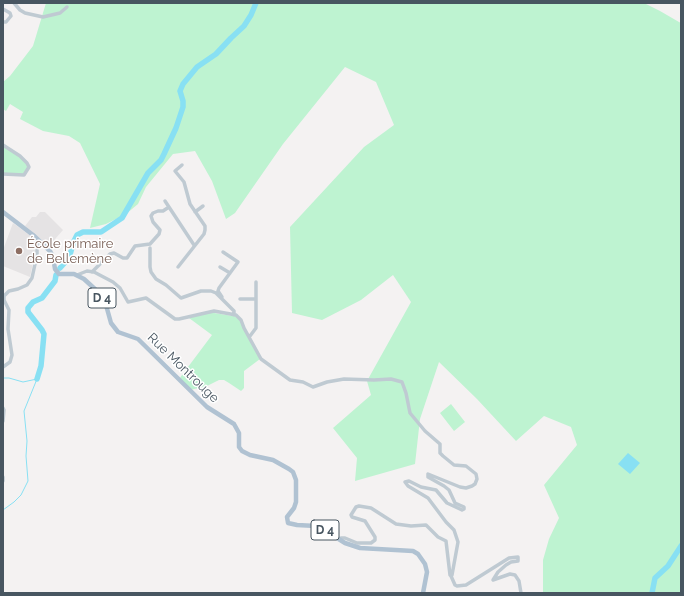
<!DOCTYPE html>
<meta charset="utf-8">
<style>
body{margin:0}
#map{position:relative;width:684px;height:596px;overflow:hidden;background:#f4f2f2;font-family:Raleway,sans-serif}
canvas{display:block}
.frame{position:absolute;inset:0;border:4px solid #485661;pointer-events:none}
</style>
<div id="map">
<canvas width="684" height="596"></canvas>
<div class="frame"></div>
</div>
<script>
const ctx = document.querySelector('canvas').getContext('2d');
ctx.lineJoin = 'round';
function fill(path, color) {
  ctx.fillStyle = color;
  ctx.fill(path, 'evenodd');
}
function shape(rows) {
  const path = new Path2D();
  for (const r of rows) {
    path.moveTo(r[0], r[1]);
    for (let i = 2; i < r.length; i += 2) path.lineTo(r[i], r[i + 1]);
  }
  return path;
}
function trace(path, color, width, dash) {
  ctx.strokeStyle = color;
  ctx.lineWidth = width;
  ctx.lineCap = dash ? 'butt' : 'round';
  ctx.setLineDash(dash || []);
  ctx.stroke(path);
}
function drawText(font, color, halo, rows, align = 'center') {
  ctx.font = font + ' Raleway,sans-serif';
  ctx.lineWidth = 3;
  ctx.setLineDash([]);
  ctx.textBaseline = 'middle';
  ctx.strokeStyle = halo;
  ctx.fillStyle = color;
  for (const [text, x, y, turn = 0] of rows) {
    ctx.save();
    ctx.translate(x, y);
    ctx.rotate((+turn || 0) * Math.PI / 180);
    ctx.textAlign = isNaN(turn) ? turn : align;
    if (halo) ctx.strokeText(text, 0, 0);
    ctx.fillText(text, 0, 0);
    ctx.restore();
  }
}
const education = shape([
 [40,212,45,212,63,230,49,246,25,226,32,217,36,217],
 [13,223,35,239,35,253,30,277,3,266,3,250]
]);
const green = shape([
 [46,3,644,3,660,11,679,22,681,23,681,593,543,593,543,560,549,539,559,518,544,485,577,445,571,427,544,416,516,441,477,399,439,362,420,419,415,464,355,481,357,458,333,428,371,395,367,381,411,302,393,275,361,300,322,320,292,313,290,227,364,147,394,125,376,82,345,67,283,144,235,213,226,219,212,181,195,151,173,154,146,187,138,204,126,214,106,224,90,228,100,184,80,143,69,136,43,131,20,119,23,112,10,104,6,111,3,109,3,82,10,76,33,46],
 [3,145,20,156,29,167,24,175,3,174],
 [208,312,239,317,260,359,244,371,244,388,241,391,229,383,224,380,219,380,207,386,190,390,179,379,212,335,189,318],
 [451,404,465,422,454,431,440,413]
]);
const water = shape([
 [628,453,640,463,630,474,618,464]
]);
const stream = shape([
 [3,378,9,378,23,382,37,379],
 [3,510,14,502,21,495,28,481,26,456,27,441,24,411,37,379]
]);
const river = shape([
 [60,268,69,258,74,241,77,235,83,232,101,232,122,218,148,173,161,160,164,154,176,128,183,107,183,101,180,91,183,84,197,67,216,54,231,38,244,26,251,15,256,3],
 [37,379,41,366,44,334,42,330,28,312,28,308,33,302,42,298,55,281,56,275],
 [652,593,655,578,668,566,681,546]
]);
const minor = shape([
 [14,3,20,10,25,13,43,17,60,13,67,7],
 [3,9,10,13,11,16,6,22,3,22],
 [3,145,20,156,27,163,29,167,24,175,3,174],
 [165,201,194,245],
 [195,212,203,206],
 [150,248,150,267,151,272,156,279,166,285,181,298,201,291,211,291,216,293,234,311,234,315],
 [178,267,204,234,205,230,205,226,190,204,184,182,175,171,182,165],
 [220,267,230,273],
 [92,272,110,254,114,253,123,258,127,258,135,246,150,244,159,234,160,230,153,222,151,216,153,213,158,211,163,211,169,207],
 [77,275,87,271,94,272,113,282,120,288,128,302,146,298,175,319,179,319,214,311,236,315,241,320,244,328,261,359,290,380,303,382,313,387,327,382,344,379,374,380,391,379,402,382,406,393,410,413,425,431,440,444,440,453,443,456,454,465,466,466,476,474,477,479,475,484,472,486,466,488,460,487,428,474,428,477,444,486,449,490,455,503,464,507,464,509,462,510,447,503,436,490,421,487,409,481,405,482,408,486,428,498,446,522,454,530,458,542,452,575,451,576],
 [222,297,218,291,219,288,238,262,223,252],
 [240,299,256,299],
 [250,336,256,328,256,282],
 [3,367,10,362,12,355,8,329,9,310,4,300,4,296,9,291,18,289,27,285,32,278,37,255,37,239],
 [3,408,4,410,3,421],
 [3,477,3,481],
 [340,539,341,538,345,538,357,543,371,543,375,540,375,537,365,521,352,517,351,515,356,507,359,506,371,508,396,524,411,526,426,525,438,537,446,541,450,575,451,576,455,585,457,586,466,585,509,558,518,557,518,561,511,562,506,565,498,572,493,580,510,574,515,575,519,581,521,593]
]);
const major = shape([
 [3,212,33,235,50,251,53,257,55,269,59,274,74,274,84,279,96,290,106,305,111,323,118,332,138,339,207,407,234,424,239,433,239,447,242,451,250,455,273,460,289,469,293,472,296,480,296,502,294,508,287,517,288,523,297,525,316,526,321,528,345,543,360,548,413,551,418,554,425,564,427,572,423,593]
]);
const markers = [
 [19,251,4,"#8d6e63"]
];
const shields = [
 [102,298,28],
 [325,530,28]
];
const shieldNames = [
 ["D 4",102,298],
 ["D 4",325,530]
];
const educationNames = [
 ["École primaire",27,244],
 ["de Bellemène",27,259]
];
const streetNames = [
 ["Rue Montrouge",183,368,44]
];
fill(education, '#e5e3e4');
fill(green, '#bef3d1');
fill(water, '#88e0f3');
trace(stream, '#88e0f3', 1);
trace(river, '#88e0f3', 5.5);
trace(minor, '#bfcad2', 3.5);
trace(major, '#b0c2d2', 4.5);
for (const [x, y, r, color] of markers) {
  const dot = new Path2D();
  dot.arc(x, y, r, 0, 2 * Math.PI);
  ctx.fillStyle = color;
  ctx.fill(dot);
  trace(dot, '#fff', 1.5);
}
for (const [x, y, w] of shields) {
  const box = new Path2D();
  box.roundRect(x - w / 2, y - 10, w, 20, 3);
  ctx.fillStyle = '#fff';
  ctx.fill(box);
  trace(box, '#485661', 1);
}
drawText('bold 12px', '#485661', null, shieldNames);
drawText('13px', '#785e54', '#fff', educationNames, 'left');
drawText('13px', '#485661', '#fff', streetNames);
</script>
